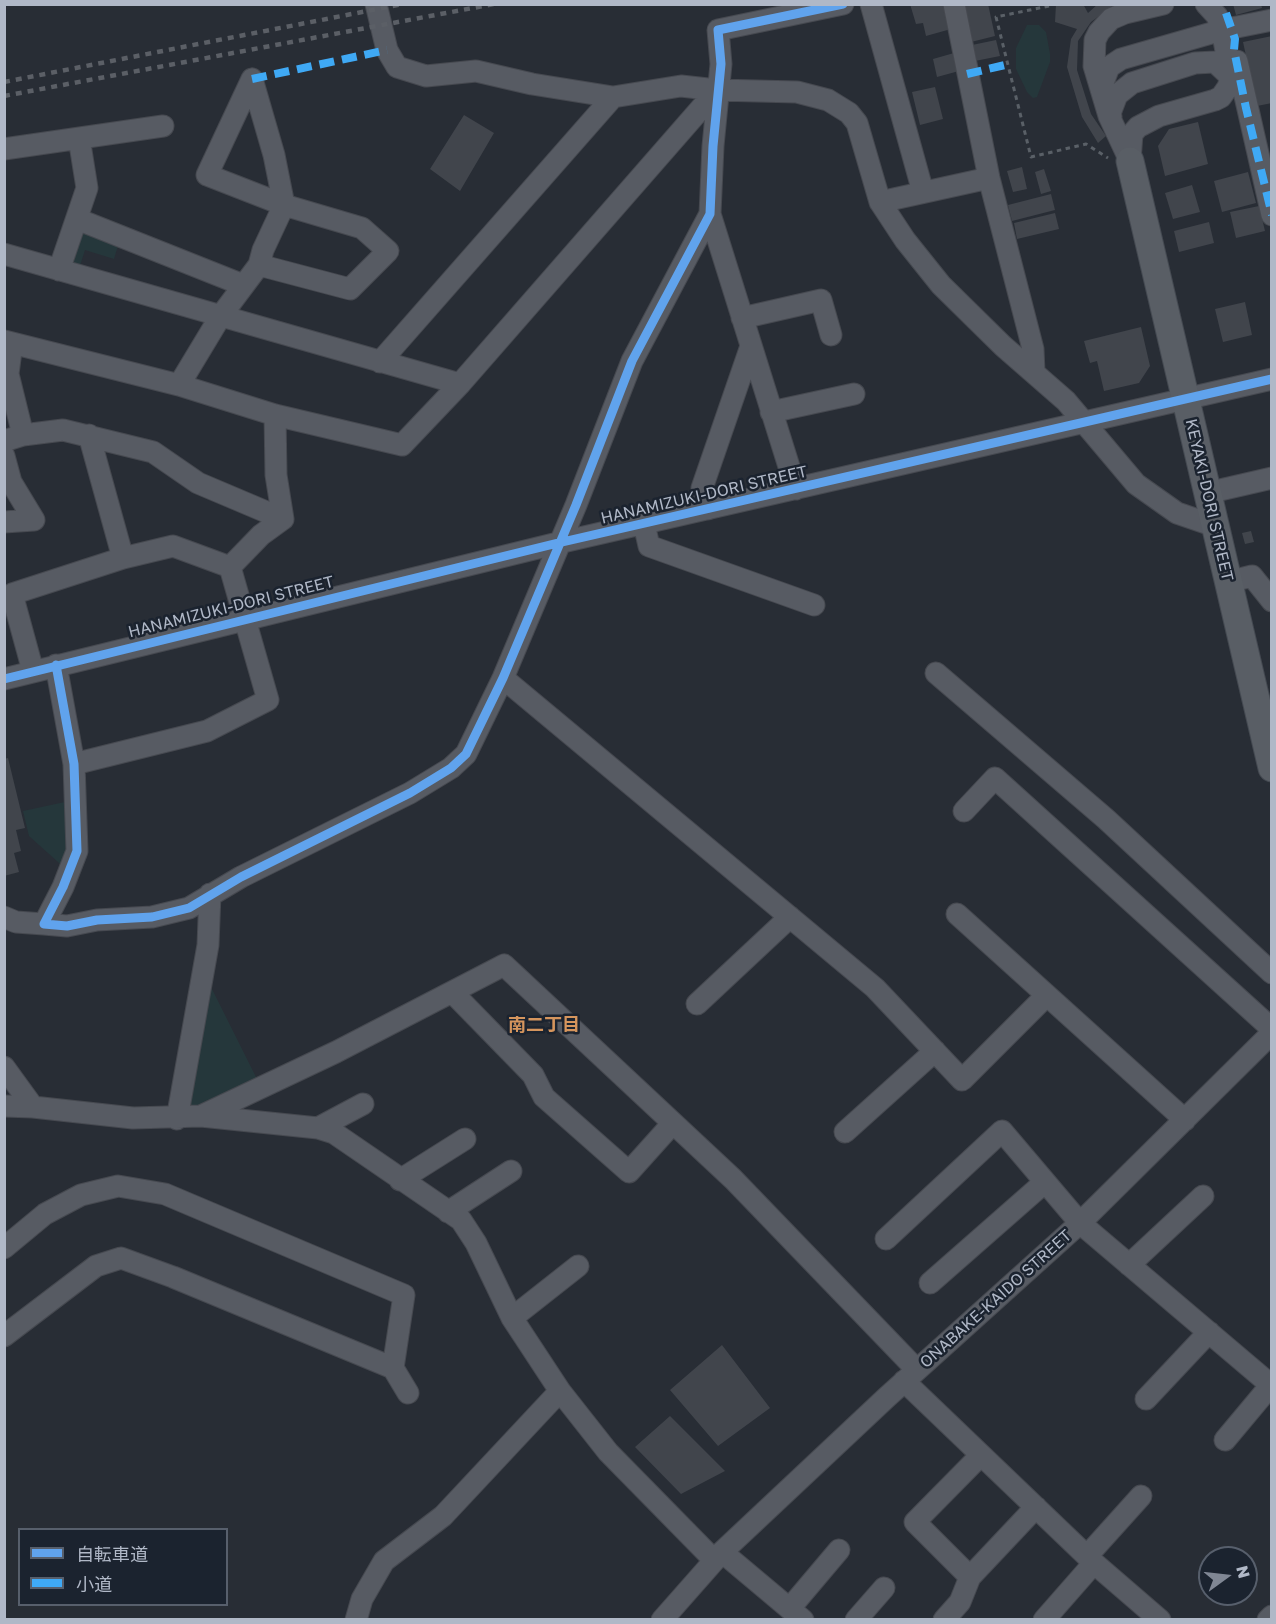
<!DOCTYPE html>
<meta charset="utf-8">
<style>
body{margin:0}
#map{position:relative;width:1276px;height:1624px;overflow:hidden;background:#282d35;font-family:"Golos Text","Noto Sans JP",sans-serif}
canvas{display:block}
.frame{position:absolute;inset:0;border:6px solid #b0b8c7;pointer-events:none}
.legend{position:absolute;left:18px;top:1528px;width:210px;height:78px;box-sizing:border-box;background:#1b232f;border:2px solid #575f6c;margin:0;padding:8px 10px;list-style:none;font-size:18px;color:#b0b8c7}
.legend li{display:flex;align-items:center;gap:12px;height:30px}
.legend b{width:30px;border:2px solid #575f6c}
.north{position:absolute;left:1198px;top:1546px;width:60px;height:60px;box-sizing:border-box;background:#1b232f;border:2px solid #575f6c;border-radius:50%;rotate:75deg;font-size:16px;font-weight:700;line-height:24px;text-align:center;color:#b0b8c7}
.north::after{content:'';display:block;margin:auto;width:21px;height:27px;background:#808794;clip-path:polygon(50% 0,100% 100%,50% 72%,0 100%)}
</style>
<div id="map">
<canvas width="1276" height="1624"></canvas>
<div class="frame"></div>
<ul class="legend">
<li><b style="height:8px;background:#60a3ed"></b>自転車道</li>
<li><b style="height:8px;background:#3fa9f5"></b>小道</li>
</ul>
<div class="north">N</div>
</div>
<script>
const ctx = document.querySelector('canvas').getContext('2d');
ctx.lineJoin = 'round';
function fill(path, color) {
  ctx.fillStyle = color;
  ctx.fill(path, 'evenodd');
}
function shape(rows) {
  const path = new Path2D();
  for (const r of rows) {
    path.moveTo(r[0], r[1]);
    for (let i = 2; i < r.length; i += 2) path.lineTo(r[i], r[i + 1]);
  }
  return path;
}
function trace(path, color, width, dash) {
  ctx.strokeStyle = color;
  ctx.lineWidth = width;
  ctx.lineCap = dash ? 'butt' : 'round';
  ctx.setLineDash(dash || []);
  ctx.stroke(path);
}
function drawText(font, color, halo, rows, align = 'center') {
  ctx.font = font + ' "Golos Text","Noto Sans JP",sans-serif';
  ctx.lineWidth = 5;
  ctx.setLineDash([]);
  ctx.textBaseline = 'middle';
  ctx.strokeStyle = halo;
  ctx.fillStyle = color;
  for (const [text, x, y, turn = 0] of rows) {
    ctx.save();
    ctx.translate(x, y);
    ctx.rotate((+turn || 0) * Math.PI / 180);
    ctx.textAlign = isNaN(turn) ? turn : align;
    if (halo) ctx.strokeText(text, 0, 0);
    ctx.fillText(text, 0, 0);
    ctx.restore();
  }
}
const green = shape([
 [1027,25,1039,25,1046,32,1050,54,1050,62,1037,97,1033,98,1027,92,1016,69,1016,48],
 [81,230,120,239,114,259,85,250,79,269,73,265],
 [74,800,68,871,29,836,23,811],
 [211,987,257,1079,194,1111,185,1102]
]);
const building = shape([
 [910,4,945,4,951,29,926,36,923,23,916,24],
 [962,4,988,4,995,36,971,42],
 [1056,4,1083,4,1088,13,1098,4,1115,4,1091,22,1078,41,1077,70,1091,114,1106,136,1098,143,1082,117,1067,67,1071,39,1077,29,1055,22],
 [1233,4,1261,4,1262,8,1236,15],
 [1272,36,1272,103,1257,106,1243,42],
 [996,40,1000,56,975,61,972,45],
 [954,53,959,71,937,77,933,59],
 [935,87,943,119,920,125,912,92],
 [464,115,494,133,460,191,430,169],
 [1198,122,1208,164,1165,176,1158,146,1169,129],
 [1022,167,1027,189,1013,192,1007,171],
 [1044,169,1051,191,1041,194,1035,172],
 [1248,172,1256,203,1222,212,1214,181],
 [1192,185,1200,212,1173,219,1165,193],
 [1051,194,1055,210,1012,221,1008,205],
 [1259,206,1265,231,1236,238,1230,212],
 [1055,213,1059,229,1017,239,1014,223],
 [1209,222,1214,243,1179,252,1174,231],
 [1245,302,1252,335,1223,342,1215,309],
 [1141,327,1150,366,1139,383,1104,391,1097,361,1090,363,1084,341],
 [1251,531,1254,542,1245,544,1242,533],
 [8,758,25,828,16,830,21,851,14,853,19,872,4,876,4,759],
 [722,1345,770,1408,718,1446,670,1390],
 [670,1416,725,1471,681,1494,635,1447]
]);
const path = shape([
 [1049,6,996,17,1031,157,1086,144,1108,158]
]);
const minor = shape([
 [376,4,387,50,397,67,426,76,476,71,532,84,613,97,681,86,717,90,797,92,828,100,849,113,857,123,880,202,905,240,941,285,1003,346,1066,401,1136,484,1177,513,1215,526],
 [871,4,923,192],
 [954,4,989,178,1033,349,1034,372],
 [1237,61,1272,215],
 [252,79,207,175,284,205,362,228,388,251,350,289,259,265],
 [1101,88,1109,67,1121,59,1222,30,1272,20],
 [1111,117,1109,116,1117,95,1132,83,1195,63,1215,62,1231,77],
 [4,149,163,126],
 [1130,161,1132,134,1138,127,1159,116,1215,100,1221,97,1228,87,1231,77,1222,30,1217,16,1206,4],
 [1130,161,1109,116,1094,66,1095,40,1099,32,1111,19,1125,13,1163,4],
 [880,202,989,178],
 [710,214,796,489],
 [77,219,243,285],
 [4,254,460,384],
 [59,270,87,188,79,138],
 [742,318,821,300,831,335],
 [4,341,179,385,275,415,402,445,460,384,717,90],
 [12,343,8,374,23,435],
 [380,362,613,97],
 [179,385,220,317,259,265,263,250,284,205,274,155,252,79],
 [771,412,854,394],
 [89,435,123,558],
 [4,441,23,435,63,430,153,452,198,483,283,519],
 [4,456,11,482,34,520,4,522],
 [1207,493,1272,478],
 [708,509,702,488,751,346],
 [644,524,649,546,814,605],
 [230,567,261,535,283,519,276,475,275,415],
 [1228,582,1252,576,1272,601],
 [56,665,74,764,77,851,63,887,44,924,67,926,97,920,152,917,189,908,241,877,410,793,451,768,466,754,503,678,576,505,632,361,710,214,713,146,721,64,718,30,843,4],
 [33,671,12,594,123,558,173,546,230,567],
 [936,673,1106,819,1272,973],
 [503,678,875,988,962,1080,1045,997],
 [4,679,558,543,1272,379],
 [74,764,207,731,268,700,230,567],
 [964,811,995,778,1272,1029],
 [957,914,1185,1120],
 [4,917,16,922,44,924],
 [453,993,533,1075,544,1097,629,1172,673,1123],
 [697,1004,790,917],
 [4,1067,33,1107],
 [4,1106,33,1107,133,1118,201,1116,318,1128,334,1133,461,1220,476,1243,512,1318,560,1391,608,1452,714,1560],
 [201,1116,336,1052,504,965,733,1179,917,1370],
 [177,1119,208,945,210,894],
 [318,1128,363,1104],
 [845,1132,935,1051],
 [400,1180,465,1139],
 [448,1212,511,1171],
 [886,1239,1002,1131,1080,1223,1272,1386],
 [4,1248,45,1214,81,1195,118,1186,165,1194,404,1295,393,1368,173,1277,121,1258,96,1266,4,1336],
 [1129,1265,1203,1196],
 [930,1283,1045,1182],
 [512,1318,578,1266],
 [393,1368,408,1393],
 [904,1381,1094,1563,1160,1620],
 [1146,1399,1209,1332],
 [1225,1440,1271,1385],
 [981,1455,915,1522,970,1577,1036,1507],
 [722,1552,803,1620],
 [1087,1556,1141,1496],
 [790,1608,839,1550],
 [356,1620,362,1599,384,1561,443,1516,560,1391],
 [662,1620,722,1552,887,1397,1080,1223,1272,1033],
 [856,1620,884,1588],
 [944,1620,960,1602,970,1577],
 [1044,1620,1094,1563],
 [1268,1620,1272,1616]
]);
const major = shape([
 [1130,161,1272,768]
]);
const rail = shape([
 [4,82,403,4],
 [4,96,494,4]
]);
const quiet = shape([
 [1226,13,1235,39,1234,50,1246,108,1272,215],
 [967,74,1005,65],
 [252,79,387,50]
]);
const cycleway = shape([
 [56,665,74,764,77,851,63,887,44,924,67,926,97,920,152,917,189,908,241,877,410,793,451,768,466,754,503,678,576,505,632,361,710,214,713,146,721,64,718,30,843,4],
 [4,679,558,543,1272,379]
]);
const streetNames = [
 ["HANAMIZUKI-DORI STREET",704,495,-13],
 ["KEYAKI-DORI STREET",1209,500,77],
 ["HANAMIZUKI-DORI STREET",231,607,-14],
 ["ONABAKE-KAIDO STREET",996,1299,-42]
];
const neighbourhoodNames = [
 ["南二丁目",544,1025]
];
fill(green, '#25373b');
fill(building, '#41454c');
trace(minor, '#464950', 23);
trace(major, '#454a52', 29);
trace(path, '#5a6067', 3, [4.5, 4.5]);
trace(minor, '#575b63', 21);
trace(major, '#595e65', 27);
trace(rail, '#5b5f66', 4.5, [6, 6]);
trace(quiet, '#3fa9f5', 8, [15, 8]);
trace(cycleway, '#60a3ed', 9);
drawText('16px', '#b0b8c7', '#1b232f', streetNames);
drawText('bold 18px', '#d5955d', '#1b232f', neighbourhoodNames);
</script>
